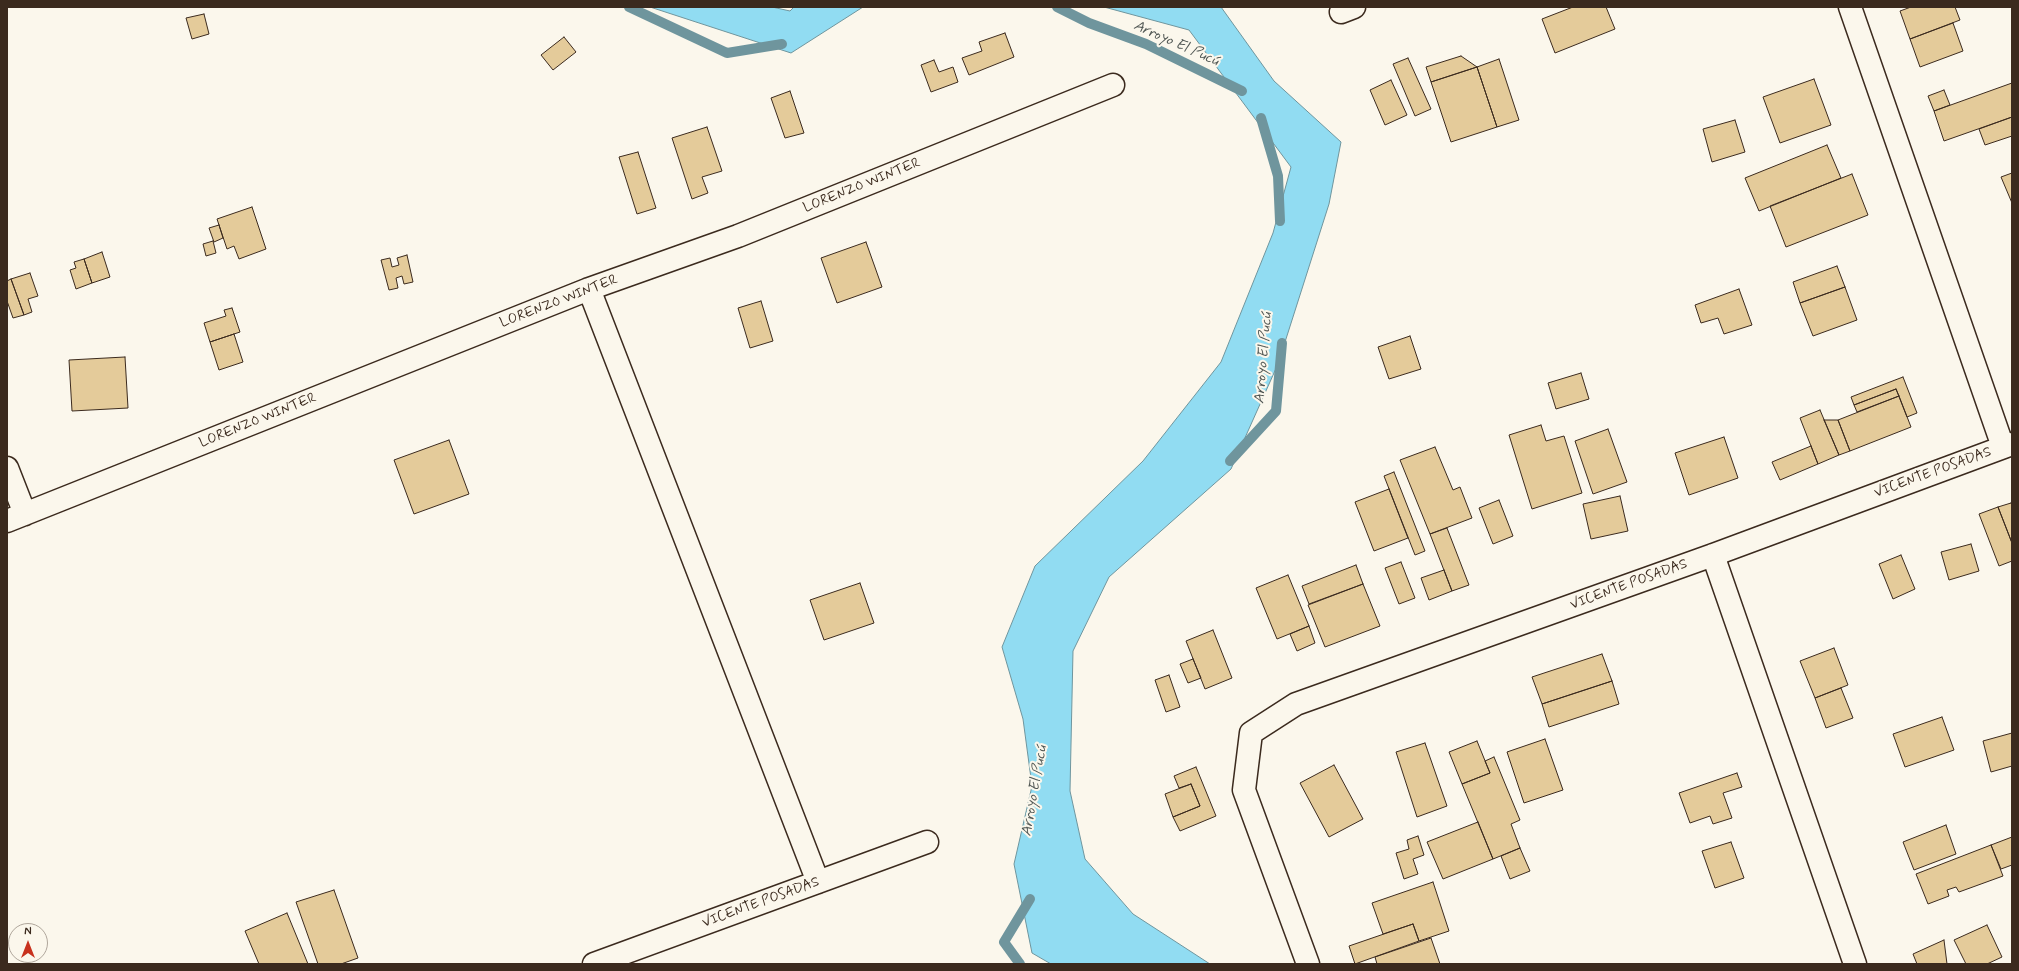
<!DOCTYPE html>
<meta charset="utf-8">
<style>
body{margin:0}
#map{position:relative;width:2019px;height:971px;overflow:hidden;background:#fbf7ec;font-family:Mynerve,sans-serif}
canvas{display:block}
.frame{position:absolute;inset:0;border:8px solid #3b2a1e;pointer-events:none}
.north{position:absolute;left:8px;top:923px;width:40px;height:40px;box-sizing:border-box;background:#fbf7ec;border:1px solid #aea59a;border-radius:50%;rotate:0deg;font-size:11px;font-weight:700;line-height:16px;text-align:center;color:#3b2a1e}
.north::after{content:'';display:block;margin:auto;width:14px;height:18px;background:#c8321e;clip-path:polygon(50% 0,100% 100%,50% 72%,0 100%)}
</style>
<div id="map">
<canvas width="2019" height="971"></canvas>
<div class="frame"></div>
<div class="north">N</div>
</div>
<script>
const ctx = document.querySelector('canvas').getContext('2d');
ctx.lineJoin = 'round';
function fill(path, color) {
  ctx.fillStyle = color;
  ctx.fill(path, 'evenodd');
}
function shape(rows) {
  const path = new Path2D();
  for (const r of rows) {
    path.moveTo(r[0], r[1]);
    for (let i = 2; i < r.length; i += 2) path.lineTo(r[i], r[i + 1]);
  }
  return path;
}
function trace(path, color, width, dash) {
  ctx.strokeStyle = color;
  ctx.lineWidth = width;
  ctx.lineCap = dash ? 'butt' : 'round';
  ctx.setLineDash(dash || []);
  ctx.stroke(path);
}
function drawText(font, color, halo, rows, align = 'center') {
  ctx.font = font + ' Mynerve,sans-serif';
  ctx.lineWidth = 4;
  ctx.setLineDash([]);
  ctx.textBaseline = 'middle';
  ctx.strokeStyle = halo;
  ctx.fillStyle = color;
  for (const [text, x, y, turn = 0] of rows) {
    ctx.save();
    ctx.translate(x, y);
    ctx.rotate((+turn || 0) * Math.PI / 180);
    ctx.textAlign = isNaN(turn) ? turn : align;
    if (halo) ctx.strokeText(text, 0, 0);
    ctx.fillText(text, 0, 0);
    ctx.restore();
  }
}
const water = shape([
 [650,7,772,7,790,11,794,7,863,7,791,53,650,7],
 [1104,7,1221,7,1274,81,1341,142,1329,204,1278,364,1231,469,1109,577,1073,651,1070,791,1085,859,1133,914,1210,964,1051,964,1032,953,1014,864,1032,786,1023,719,1002,647,1035,566,1143,461,1221,362,1273,233,1291,167,1189,30,1104,7]
]);
const stream = shape([
 [629,7,727,53,782,44],
 [1057,7,1089,23,1146,44,1242,91],
 [1261,118,1278,176,1280,221],
 [1230,461,1276,411,1282,343],
 [1020,964,1004,942,1030,899]
]);
const building = shape([
 [1573,7,1606,7,1615,29,1555,53,1542,19,1573,7],
 [1911,7,1955,7,1960,20,1910,39,1900,11,1911,7],
 [204,14,209,34,192,39,186,18,204,14],
 [1953,23,1963,51,1920,67,1910,39,1953,23],
 [1005,33,1014,57,969,75,962,58,982,51,979,42,1005,33],
 [564,37,576,52,553,70,541,55,564,37],
 [1461,56,1477,67,1431,82,1426,67,1461,56],
 [1408,58,1431,109,1415,116,1393,64,1408,58],
 [1499,59,1519,120,1497,127,1477,67,1499,59],
 [934,60,939,72,953,67,958,82,931,92,921,65,934,60],
 [1477,67,1497,127,1451,142,1431,82,1477,67],
 [1814,79,1831,125,1780,143,1763,97,1814,79],
 [1391,80,1407,115,1385,125,1370,90,1391,80],
 [2012,83,2012,117,1944,141,1934,111,2012,83],
 [1944,90,1950,105,1934,111,1928,96,1944,90],
 [790,91,804,133,785,138,771,98,790,91],
 [2012,117,2012,136,1985,145,1979,129,2012,117],
 [1735,120,1745,152,1712,162,1703,129,1735,120],
 [707,127,722,171,702,177,708,193,692,199,672,138,707,127],
 [1827,145,1841,178,1759,211,1745,178,1827,145],
 [638,152,656,208,637,214,619,157,638,152],
 [2012,173,2012,203,2001,177,2012,173],
 [1852,174,1868,215,1786,247,1770,206,1852,174],
 [252,207,266,249,239,259,234,246,227,249,217,219,252,207],
 [219,225,223,238,214,242,209,228,219,225],
 [213,241,216,253,206,256,203,244,213,241],
 [866,242,882,287,837,303,821,258,866,242],
 [102,252,110,277,92,283,84,259,102,252],
 [407,255,413,282,404,284,402,276,396,278,398,288,389,290,381,260,390,258,392,267,399,265,397,258,407,255],
 [84,259,92,283,76,289,70,270,76,268,74,262,84,259],
 [1837,266,1845,287,1800,303,1793,282,1837,266],
 [30,273,38,296,28,299,32,312,24,315,11,279,30,273],
 [11,279,24,315,13,318,7,301,7,281,11,279],
 [1845,287,1857,320,1813,336,1800,303,1845,287],
 [1739,289,1752,325,1724,334,1718,318,1701,323,1695,305,1739,289],
 [761,301,773,341,750,348,738,308,761,301],
 [232,308,240,332,210,342,204,323,226,316,224,310,232,308],
 [234,334,243,362,219,370,210,342,234,334],
 [1410,336,1421,369,1389,379,1378,347,1410,336],
 [125,357,128,408,72,411,69,360,125,357],
 [1581,373,1589,399,1556,409,1548,383,1581,373],
 [1903,377,1917,413,1907,417,1896,389,1854,405,1851,397,1903,377],
 [1896,389,1899,396,1857,412,1854,405,1896,389],
 [1899,396,1911,427,1850,451,1838,420,1899,396],
 [1820,410,1839,455,1818,464,1800,418,1820,410],
 [1824,420,1838,420,1850,451,1839,455,1824,420],
 [1541,425,1546,441,1564,436,1582,493,1532,509,1509,435,1541,425],
 [1608,429,1627,482,1593,494,1575,441,1608,429],
 [1724,437,1738,478,1689,495,1675,453,1724,437],
 [449,440,469,494,414,514,394,460,449,440],
 [1811,446,1818,464,1780,480,1772,462,1811,446],
 [1435,447,1453,490,1460,487,1472,518,1430,534,1400,460,1435,447],
 [1394,472,1425,551,1415,555,1384,476,1394,472],
 [1389,489,1408,538,1374,551,1355,502,1389,489],
 [1620,496,1628,531,1591,539,1583,504,1620,496],
 [1499,500,1513,536,1493,544,1479,508,1499,500],
 [2011,503,2012,505,2012,543,1998,507,2011,503],
 [1998,507,2012,543,2012,561,1999,566,1979,514,1998,507],
 [1447,528,1469,585,1452,591,1430,534,1447,528],
 [1971,544,1979,571,1949,580,1941,552,1971,544],
 [1901,555,1915,589,1893,599,1879,564,1901,555],
 [1401,562,1415,598,1399,604,1385,568,1401,562],
 [1356,565,1363,584,1309,604,1302,586,1356,565],
 [1444,570,1452,591,1429,600,1421,578,1444,570],
 [1288,575,1309,626,1277,639,1256,588,1288,575],
 [860,583,874,623,824,640,810,600,860,583],
 [1363,584,1380,626,1325,647,1308,605,1363,584],
 [1309,626,1315,643,1297,651,1290,634,1309,626],
 [1213,630,1232,678,1205,689,1186,641,1213,630],
 [1834,648,1848,685,1815,698,1800,661,1834,648],
 [1602,654,1612,681,1542,704,1532,677,1602,654],
 [1193,659,1201,678,1188,683,1180,664,1193,659],
 [1169,675,1180,707,1166,712,1155,680,1169,675],
 [1612,681,1619,704,1549,727,1542,704,1612,681],
 [1841,688,1853,718,1826,728,1815,698,1841,688],
 [1942,717,1954,750,1905,767,1893,734,1942,717],
 [2012,733,2012,766,1991,772,1983,741,2012,733],
 [1545,739,1563,790,1524,803,1507,752,1545,739],
 [1477,741,1490,773,1462,784,1449,752,1477,741],
 [1425,743,1447,806,1417,817,1396,752,1425,743],
 [1494,757,1520,820,1511,824,1520,848,1493,859,1462,784,1490,773,1485,761,1494,757],
 [1334,765,1363,819,1329,837,1300,783,1334,765],
 [1196,767,1216,816,1180,831,1173,817,1200,806,1191,784,1179,788,1174,776,1196,767],
 [1737,773,1742,787,1723,793,1732,818,1713,824,1710,816,1690,823,1679,793,1737,773],
 [1191,784,1200,806,1173,817,1165,794,1191,784],
 [1478,822,1493,859,1443,879,1427,842,1478,822],
 [1946,825,1956,854,1914,870,1903,842,1946,825],
 [1418,836,1424,855,1413,859,1418,874,1404,879,1396,853,1409,849,1407,840,1418,836],
 [2012,837,2012,865,2001,869,1991,845,2012,837],
 [1731,842,1744,878,1715,888,1702,851,1731,842],
 [1991,845,2003,876,1959,892,1956,887,1947,890,1949,896,1928,904,1916,874,1991,845],
 [1520,848,1530,871,1510,879,1501,856,1520,848],
 [1433,882,1449,931,1419,941,1413,924,1383,934,1372,903,1433,882],
 [334,890,358,958,341,964,318,964,296,902,334,890],
 [287,913,308,964,259,964,245,931,287,913],
 [1413,924,1419,941,1355,964,1349,946,1413,924],
 [1987,925,2002,957,1987,964,1966,964,1954,940,1987,925],
 [1431,938,1440,964,1377,964,1375,957,1431,938],
 [1944,940,1947,964,1917,964,1913,954,1944,940]
]);
const street = shape([
 [1850,7,2003,447],
 [1341,12,1354,7],
 [589,289,818,882],
 [7,468,25,514],
 [7,521,589,289,738,236,1113,85],
 [1713,555,1855,964],
 [594,964,927,842],
 [1308,964,1244,790,1251,733,1296,704,1713,555,2012,444]
]);
const streetNames = [
 ["LORENZO WINTER",862,186,-22],
 ["LORENZO WINTER",559,302,-21],
 ["LORENZO WINTER",258,421,-22],
 ["VICENTE POSADAS",1933,473,-20],
 ["VICENTE POSADAS",1629,585,-20],
 ["VICENTE POSADAS",761,903,-20]
];
const waterNames = [
 ["Arroyo El Pucú",1176,44,24],
 ["Arroyo El Pucú",1264,358,-85],
 ["Arroyo El Pucú",1035,791,-80]
];
fill(water, '#91dcf2');
trace(water, '#6f959d', 1);
trace(stream, '#6f959d', 10);
fill(building, '#e4cb9a');
trace(building, '#3b2a1e', 1);
trace(street, '#3b2a1e', 25);
trace(street, '#fbf7ec', 22);
drawText('14px', '#3b2a1e', '#fbf7ec', streetNames);
drawText('italic 15px', '#505653', '#fbf7ec', waterNames);
</script>
